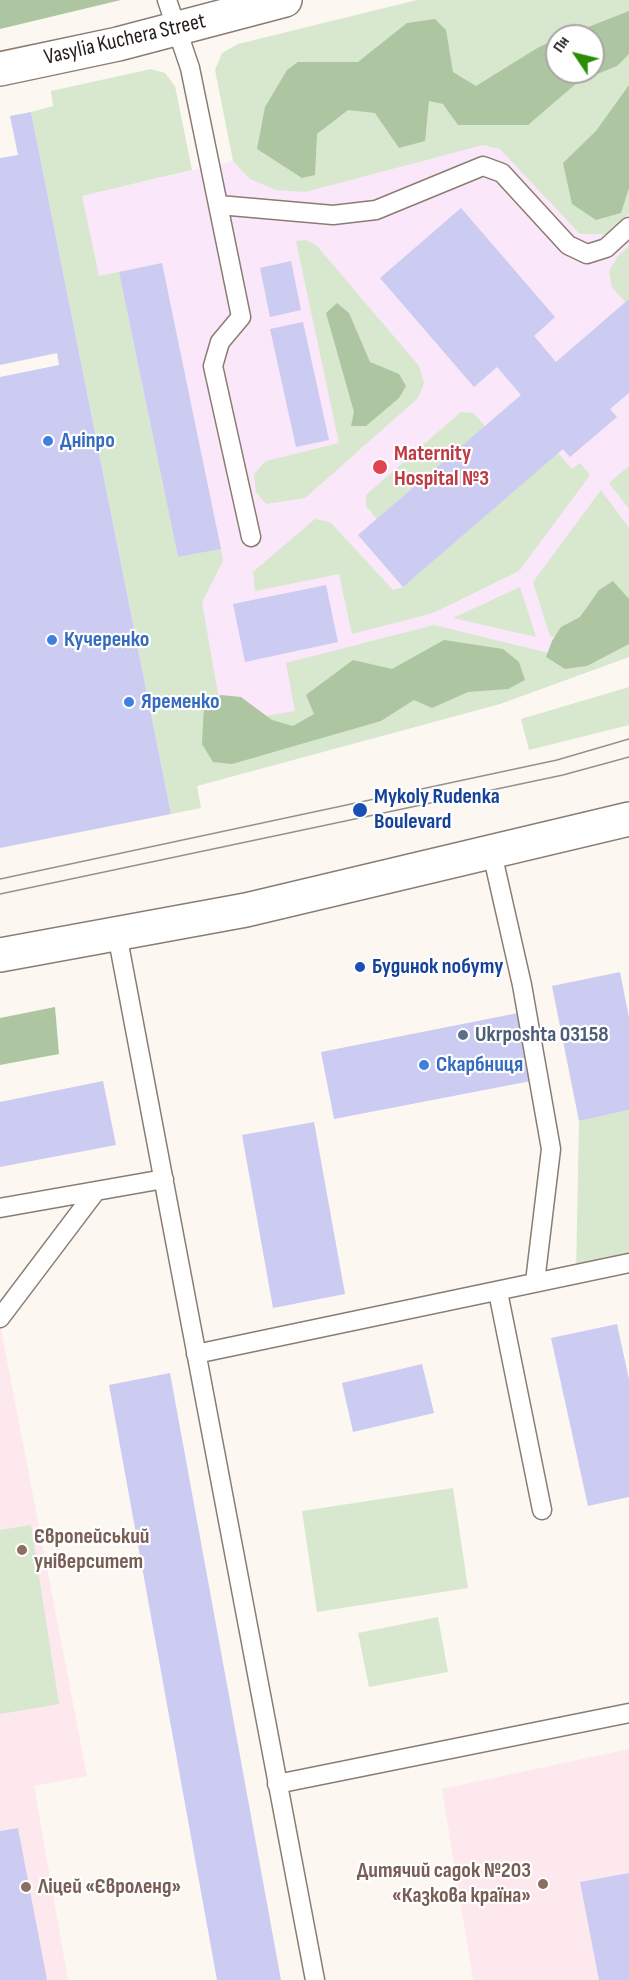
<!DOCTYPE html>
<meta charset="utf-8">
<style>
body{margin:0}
#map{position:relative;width:629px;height:1980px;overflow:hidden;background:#fdf7f2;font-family:"Sofia Sans Condensed",sans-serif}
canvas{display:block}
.north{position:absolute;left:545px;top:24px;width:60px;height:60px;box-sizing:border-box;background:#fff;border:2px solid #a8a6a4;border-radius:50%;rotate:305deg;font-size:16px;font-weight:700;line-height:24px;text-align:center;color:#26201c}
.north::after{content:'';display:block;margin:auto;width:21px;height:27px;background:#2a8d04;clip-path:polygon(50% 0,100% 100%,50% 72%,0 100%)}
</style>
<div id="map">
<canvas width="629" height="1980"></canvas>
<div class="north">Пн</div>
</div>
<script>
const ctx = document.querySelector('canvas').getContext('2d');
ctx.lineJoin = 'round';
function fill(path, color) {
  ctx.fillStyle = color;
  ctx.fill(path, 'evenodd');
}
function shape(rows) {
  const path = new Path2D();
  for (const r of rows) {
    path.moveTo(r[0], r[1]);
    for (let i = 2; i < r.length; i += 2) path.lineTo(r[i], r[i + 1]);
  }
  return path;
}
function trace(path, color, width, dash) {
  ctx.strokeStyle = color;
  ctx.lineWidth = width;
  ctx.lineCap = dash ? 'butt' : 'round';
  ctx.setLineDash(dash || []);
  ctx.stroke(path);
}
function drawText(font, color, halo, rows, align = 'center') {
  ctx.font = font + ' "Sofia Sans Condensed",sans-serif';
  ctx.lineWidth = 4.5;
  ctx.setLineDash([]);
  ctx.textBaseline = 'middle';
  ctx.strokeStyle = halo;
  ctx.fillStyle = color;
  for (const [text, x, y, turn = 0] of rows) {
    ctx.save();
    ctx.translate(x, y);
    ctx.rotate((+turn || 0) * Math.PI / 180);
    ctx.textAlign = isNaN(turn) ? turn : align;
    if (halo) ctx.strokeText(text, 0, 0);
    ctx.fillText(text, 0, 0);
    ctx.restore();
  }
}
const education = shape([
 [0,1324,87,1776,34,1786,68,1980,0,1980],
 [629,1749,629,1980,473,1980,442,1789]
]);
const medical = shape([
 [629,41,629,657,500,704,197,786,82,196,233,161,557,72,593,72]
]);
const green = shape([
 [417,0,629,0,629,214,605,234,580,234,500,149,483,145,305,192,276,190,250,179,233,161,215,70,222,53,238,44],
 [557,36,593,36,593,72,557,72],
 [151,69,165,73,175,86,192,170,82,196,99,276,119,272,178,557,221,549,223,561,202,602,223,723,295,711,286,663,434,625,565,657,629,617,629,657,500,704,197,786,201,808,171,814,31,112,53,106,51,91],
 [306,240,316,245,419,366,424,383,418,398,305,498,266,504,256,492,254,474,266,461,339,443,296,241],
 [629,246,629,299,625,302,612,287,609,271,618,256],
 [461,412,473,413,485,426,377,519,366,506,366,495],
 [558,453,572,469,580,463,590,475,519,571,433,613,352,634,339,574,255,591,253,572,315,519,330,522,393,590,403,587],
 [629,466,629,509,609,483],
 [601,490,629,528,629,599,565,641,550,636,533,582],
 [520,587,536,637,453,618],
 [629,687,629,725,529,750,521,719],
 [629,1110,629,1263,576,1274,579,1121],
 [453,1488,468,1588,317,1612,302,1511],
 [31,1525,59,1704,0,1714,0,1530],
 [438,1617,448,1672,369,1687,358,1633]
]);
const forest = shape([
 [0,0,121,0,0,29],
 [629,11,629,54,617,66,578,82,528,125,458,125,443,104,429,101,425,141,399,148,375,113,348,110,317,134,315,175,302,178,257,149,265,107,287,70,298,62,358,62,407,23,435,19,446,30,453,72,476,86,539,47,557,39,557,72,593,72,593,36,565,36],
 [629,85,629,188,621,213,596,220,572,204,563,163,596,131],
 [337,303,349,313,370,362,399,374,406,386,399,398,366,426,351,426,354,412,326,313],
 [613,581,629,599,629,644,587,666,565,669,546,657,552,641,561,627,580,617,599,590],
 [444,640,503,649,519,662,525,680,508,689,468,692,432,708,414,700,381,721,232,764,213,762,202,744,204,704,221,695,241,697,272,720,293,726,314,714,306,695,353,660,392,669],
 [55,1007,59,1054,0,1065,0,1018]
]);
const building = shape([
 [31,112,171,814,0,848,0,377,59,365,57,353,0,365,0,158,18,155,10,116],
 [461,208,555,317,534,336,556,362,629,299,629,393,610,409,617,417,570,457,563,449,403,587,358,535,521,395,497,367,474,387,380,278],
 [291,261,301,310,270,317,260,268],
 [162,263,221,549,178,557,119,272],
 [303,322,329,440,296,447,270,329],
 [326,585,338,642,245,662,233,604],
 [620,972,629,1017,629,1110,579,1121,552,986],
 [518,1013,531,1081,334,1119,321,1052],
 [103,1081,116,1145,0,1167,0,1102],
 [314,1122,345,1294,273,1308,242,1135],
 [617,1324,629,1379,629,1497,588,1506,551,1338],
 [422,1364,434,1413,353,1432,342,1383],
 [170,1373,281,1980,217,1980,109,1385],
 [18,1828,47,1980,0,1980,0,1831],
 [629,1873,629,1980,599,1980,580,1882]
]);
const service = shape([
 [167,0,190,68,241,317,220,342,213,366,251,537],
 [219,205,333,215,376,210,483,166,502,173,568,245,587,254,606,248,629,227],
 [492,853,522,985,551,1149,535,1282],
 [117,934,315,1980],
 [0,1208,164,1179],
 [498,1292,542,1510],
 [0,1318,96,1191],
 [196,1354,629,1263],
 [277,1784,629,1713]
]);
const tertiary = shape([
 [0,69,118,44,285,0],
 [0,955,246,910,629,819]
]);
const tram = shape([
 [0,879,557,760,629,739],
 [0,894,563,775,629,757]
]);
const markers = [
 [48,441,6,"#3f7fe0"],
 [380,467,8,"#e0444e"],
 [52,640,6,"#3f7fe0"],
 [129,702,6,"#3f7fe0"],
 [360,810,8,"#1a4fb4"],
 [360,967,6,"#1a4fb4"],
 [463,1035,6,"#5c6f8a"],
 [424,1065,6,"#3f7fe0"],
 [22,1550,6,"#8d6e63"],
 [543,1884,6,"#8d6e63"],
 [26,1887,6,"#8d6e63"]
];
const streetNames = [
 ["Vasylia Kuchera Street",125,40,-13]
];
const shopNames = [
 ["Дніпро",60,441],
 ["Кучеренко",64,640],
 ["Яременко",141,702],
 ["Скарбниця",436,1065]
];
const healthNames = [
 ["Maternity",394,454],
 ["Hospital №3",394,479]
];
const transitNames = [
 ["Mykoly Rudenka",374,797],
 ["Boulevard",374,822],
 ["Будинок побуту",372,967]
];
const serviceNames = [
 ["Ukrposhta 03158",475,1035]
];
const educationNames = [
 ["Європейський",34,1537],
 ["університет",34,1562],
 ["Дитячий садок №203",531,1871,"right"],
 ["«Казкова країна»",531,1896,"right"],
 ["Ліцей «Євроленд»",38,1887]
];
fill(education, '#fde8ed');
fill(medical, '#fae7f9');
fill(green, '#d7e8ce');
fill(forest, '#aec5a2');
fill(building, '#cccbf2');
trace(service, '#8b7c72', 21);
trace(tertiary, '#8b7c72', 36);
trace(service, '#fff', 18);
trace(tertiary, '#fff', 33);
trace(tram, '#96908c', 1.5);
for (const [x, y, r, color] of markers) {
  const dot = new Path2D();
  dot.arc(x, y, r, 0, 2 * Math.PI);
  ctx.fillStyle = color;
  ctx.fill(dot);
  trace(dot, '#fff', 2);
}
drawText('22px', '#26201c', '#fff', streetNames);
drawText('bold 22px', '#366cbe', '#fff', shopNames, 'left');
drawText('bold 22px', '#be3a42', '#fff', healthNames, 'left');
drawText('bold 22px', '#164399', '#fff', transitNames, 'left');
drawText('bold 22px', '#4e5e75', '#fff', serviceNames, 'left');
drawText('bold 22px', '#785e54', '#fff', educationNames, 'left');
</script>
